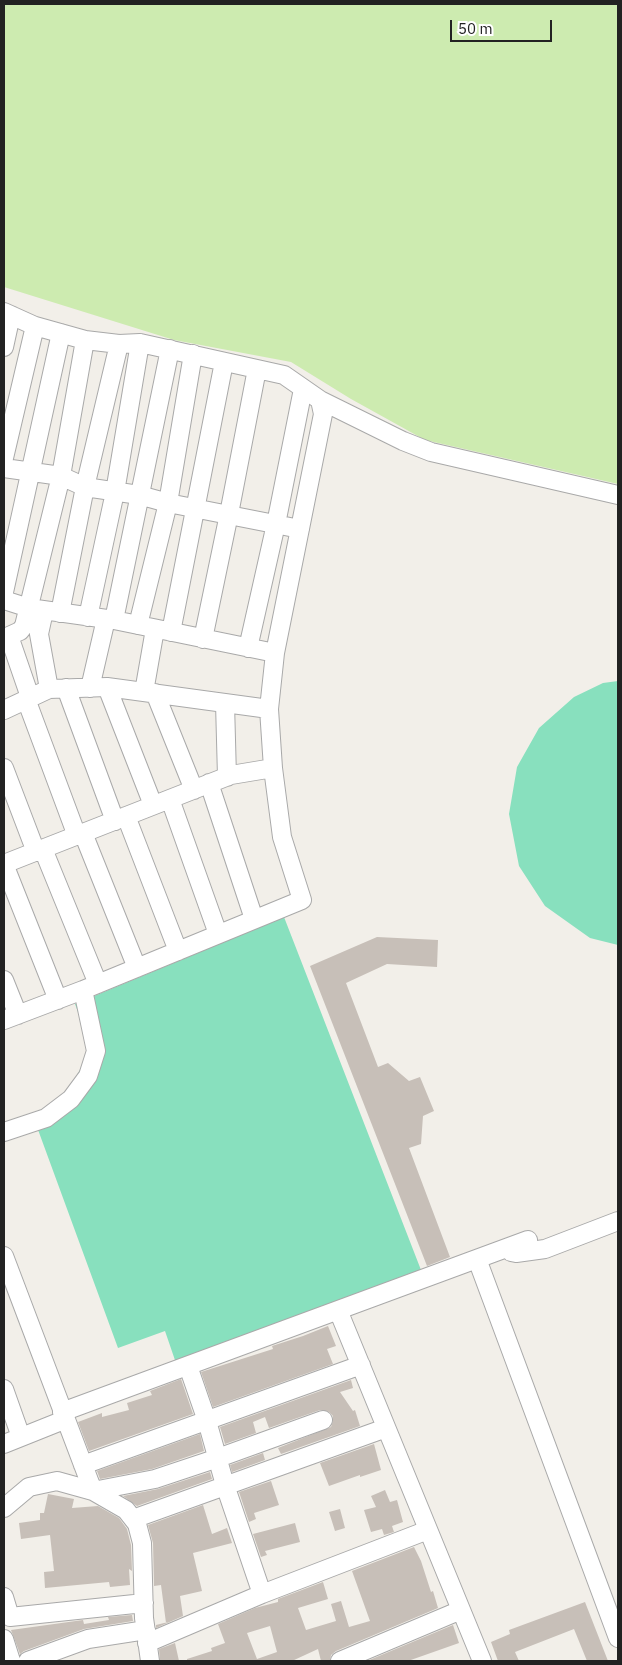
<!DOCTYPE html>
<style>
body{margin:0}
#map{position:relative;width:622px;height:1665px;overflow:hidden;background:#f2efe9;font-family:"IBM Plex Sans",sans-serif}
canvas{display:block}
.frame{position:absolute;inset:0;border:5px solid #222;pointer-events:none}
.scale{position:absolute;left:450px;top:20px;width:102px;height:22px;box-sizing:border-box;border:2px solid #222;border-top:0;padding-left:6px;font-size:15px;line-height:18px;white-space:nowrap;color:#222;-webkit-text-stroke:4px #fff;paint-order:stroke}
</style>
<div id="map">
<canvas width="622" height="1665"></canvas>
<div class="frame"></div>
<div class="scale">50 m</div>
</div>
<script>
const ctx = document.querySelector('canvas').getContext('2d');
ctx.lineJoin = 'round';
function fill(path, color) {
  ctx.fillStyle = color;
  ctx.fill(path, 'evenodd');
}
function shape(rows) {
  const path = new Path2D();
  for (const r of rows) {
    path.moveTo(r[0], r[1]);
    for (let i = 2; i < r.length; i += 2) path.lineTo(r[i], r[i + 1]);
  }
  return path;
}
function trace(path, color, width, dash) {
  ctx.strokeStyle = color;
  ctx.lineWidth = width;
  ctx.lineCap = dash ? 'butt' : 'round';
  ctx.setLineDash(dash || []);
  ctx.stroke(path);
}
const grass = shape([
 [4,4,618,4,618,484,425,440,351,399,291,362,174,340,4,287]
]);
const pitch = shape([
 [618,681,618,945,590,938,545,906,519,866,509,814,517,767,539,728,574,697,603,683],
 [284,917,421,1270,177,1366,165,1331,118,1348,37,1127,66,1094,92,1049,75,1004]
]);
const building = shape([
 [377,937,438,940,437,967,387,964,346,983,378,1067,388,1063,409,1081,420,1077,434,1111,423,1116,421,1144,409,1148,450,1257,427,1266,310,966],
 [328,1326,336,1346,327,1349,333,1364,213,1407,201,1372,273,1349,272,1346,303,1336],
 [181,1379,193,1414,89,1451,78,1422,102,1413,102,1417,129,1410,127,1403,152,1395,150,1391],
 [351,1380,353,1388,340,1392,353,1411,355,1410,360,1426,281,1454,278,1448,331,1427,333,1421,333,1416,329,1412,320,1410,269,1428,265,1417,253,1422,256,1433,225,1444,220,1427],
 [200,1434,204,1451,152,1469,100,1479,97,1471],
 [374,1444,381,1470,360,1477,360,1475,329,1486,320,1463],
 [263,1453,265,1460,232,1472,230,1465],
 [210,1472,212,1479,137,1506,123,1496,158,1489],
 [271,1481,279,1505,254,1513,256,1519,249,1522,239,1492],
 [385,1490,390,1502,397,1500,403,1522,392,1526,394,1532,384,1535,382,1529,371,1532,364,1510,376,1507,371,1496],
 [48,1494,74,1499,72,1508,98,1506,119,1518,127,1529,131,1545,132,1571,129,1569,130,1585,110,1587,109,1582,45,1588,44,1572,54,1571,50,1535,21,1539,19,1523,40,1520,40,1513,44,1513],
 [203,1505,212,1534,227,1528,232,1543,193,1553,202,1591,180,1596,183,1616,156,1628,156,1625,168,1622,166,1623,161,1585,154,1586,153,1543,148,1525],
 [340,1509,345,1528,335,1531,329,1512],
 [295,1523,300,1542,265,1551,267,1555,261,1557,253,1534],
 [414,1547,421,1561,431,1592,433,1591,438,1608,336,1651,331,1655,330,1661,321,1661,318,1649,292,1661,187,1661,187,1659,212,1651,211,1648,225,1643,218,1624,255,1608,278,1602,278,1599,323,1582,328,1599,298,1608,306,1630,336,1621,331,1604,341,1601,349,1627,370,1621,352,1571],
 [270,1626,277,1652,257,1659,247,1633],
 [585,1602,608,1661,587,1661,574,1629,515,1652,519,1661,498,1661,491,1642,510,1634,509,1630],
 [132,1615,133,1621,84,1629,24,1651,20,1654,11,1630,83,1620,84,1624,109,1620,108,1617],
 [453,1625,459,1643,408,1661,367,1661],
 [175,1643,179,1661,160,1661,159,1649]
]);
const minor = shape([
 [4,312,35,326,85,340,119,344,140,343,284,375,320,400,323,414,275,653,269,709,273,768,282,837,302,900,83,990,4,1020],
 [4,347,11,315],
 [320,400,403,441,431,452,618,495],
 [4,458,35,326],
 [4,468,61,476,85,487,139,495,168,503,300,529],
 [4,592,61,333],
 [4,600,29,608,114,620,275,653],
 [44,611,39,634,49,689],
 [60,613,85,487,119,344],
 [88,617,115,492,140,343],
 [114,620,170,349],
 [138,625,168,503,193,354],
 [171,632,224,362],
 [203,639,229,514,257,369],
 [248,648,276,524,303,389],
 [107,687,153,805],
 [66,688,115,821],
 [90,688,106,619],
 [144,692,155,629],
 [155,693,194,790],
 [30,697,9,636,20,631,24,626,61,476,85,340],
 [26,699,77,836],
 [225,703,227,777],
 [4,710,49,689,107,687,269,709],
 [4,768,36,852],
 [209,783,254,919],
 [170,799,218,934],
 [126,816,178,951],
 [83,833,137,968],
 [43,849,98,984],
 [4,980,18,1015],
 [58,1000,4,864,231,775,273,768],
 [4,1132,46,1118,71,1099,88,1076,96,1051,83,990],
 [511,1252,516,1253,545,1249,618,1221],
 [4,1256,93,1491,126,1510,137,1524,142,1543,144,1618,150,1661],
 [477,1259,618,1638],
 [338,1310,482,1661],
 [188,1366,207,1421,225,1485,262,1594],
 [4,1389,21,1437],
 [62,1412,528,1240],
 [4,1444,64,1420],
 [83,1465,361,1365],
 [4,1508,29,1487,57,1481,93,1491,155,1479,218,1458,323,1420],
 [133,1519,386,1428],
 [4,1597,10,1617,144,1603],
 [4,1639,11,1661],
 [147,1643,262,1594,428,1530],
 [28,1661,88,1639,146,1630],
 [340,1661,461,1610]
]);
fill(grass, '#cdebb0');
fill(pitch, '#88e0be');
fill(building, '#c7bfb8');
trace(minor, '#a9a9a9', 20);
trace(minor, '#fff', 18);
</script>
